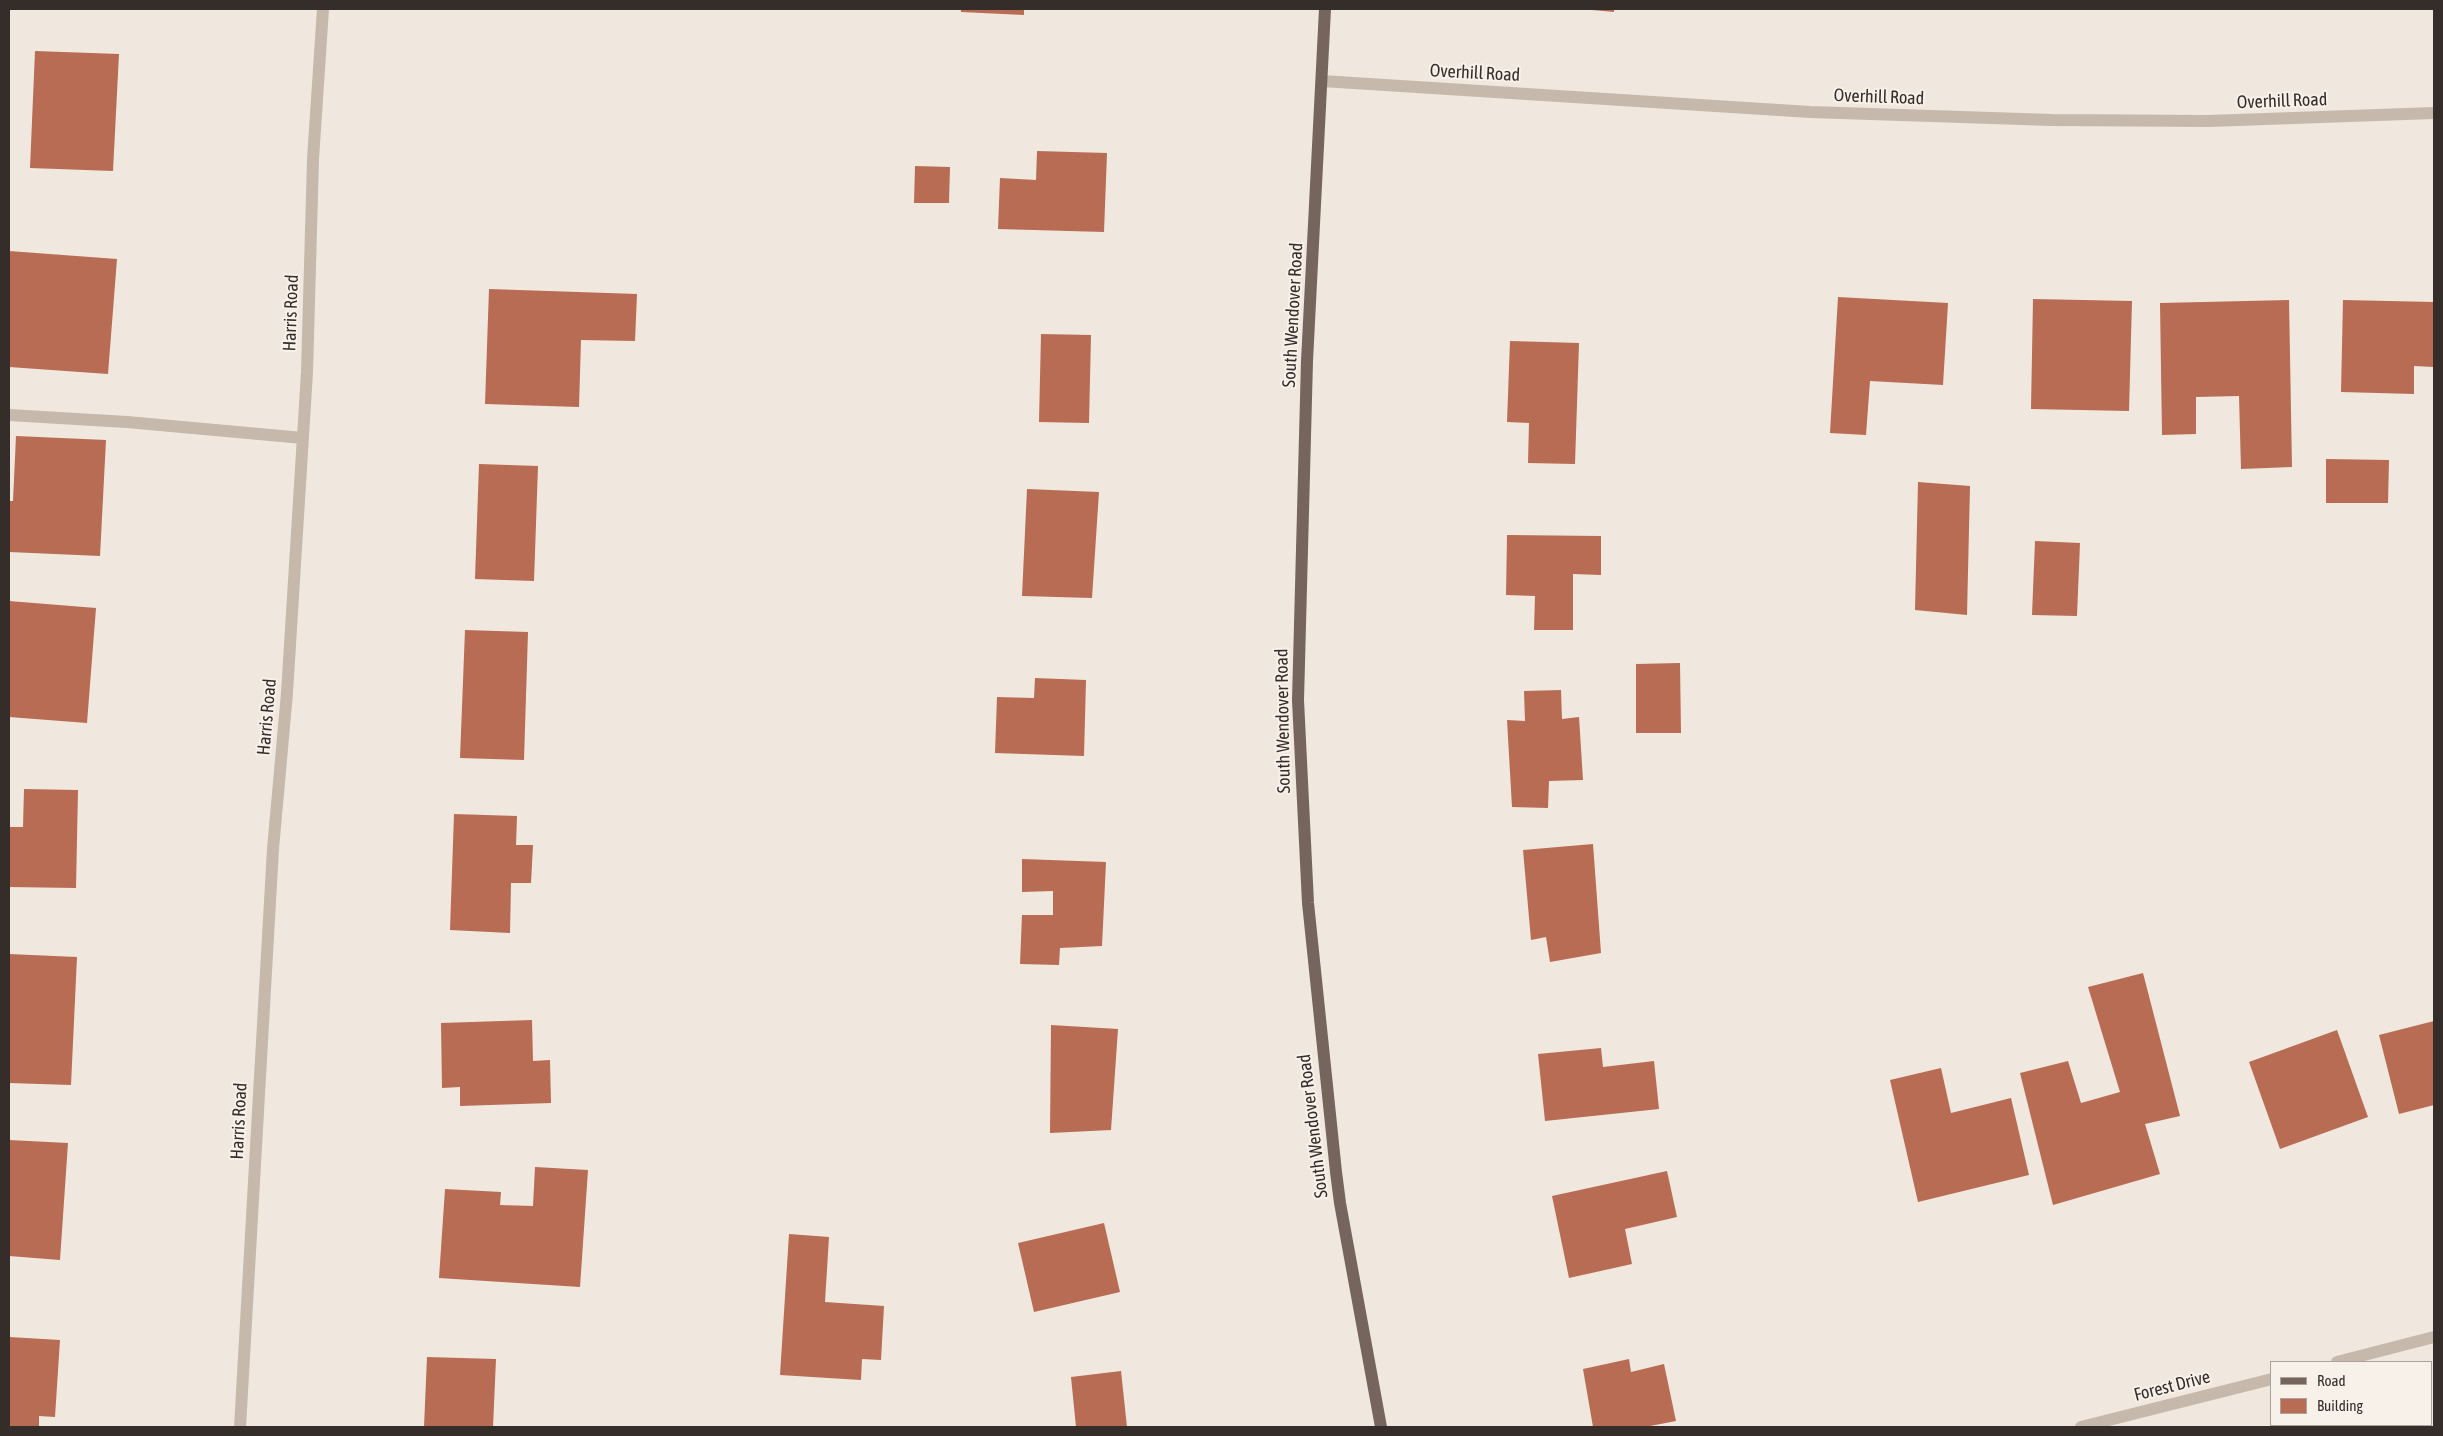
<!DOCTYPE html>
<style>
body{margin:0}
#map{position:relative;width:2443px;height:1436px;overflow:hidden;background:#f0e7de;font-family:"Asap Condensed",sans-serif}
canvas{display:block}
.frame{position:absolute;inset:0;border:10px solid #352d29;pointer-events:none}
.legend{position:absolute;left:2270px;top:1361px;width:162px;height:65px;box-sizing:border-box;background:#f8f1ea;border:1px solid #aaa39d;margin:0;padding:6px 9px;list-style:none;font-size:15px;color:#352d29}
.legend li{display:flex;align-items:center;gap:10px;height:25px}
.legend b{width:25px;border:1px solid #aaa39d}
</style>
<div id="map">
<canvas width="2443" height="1436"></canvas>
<div class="frame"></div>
<ul class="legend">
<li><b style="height:6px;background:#75655c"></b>Road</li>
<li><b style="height:14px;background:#b86c53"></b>Building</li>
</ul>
</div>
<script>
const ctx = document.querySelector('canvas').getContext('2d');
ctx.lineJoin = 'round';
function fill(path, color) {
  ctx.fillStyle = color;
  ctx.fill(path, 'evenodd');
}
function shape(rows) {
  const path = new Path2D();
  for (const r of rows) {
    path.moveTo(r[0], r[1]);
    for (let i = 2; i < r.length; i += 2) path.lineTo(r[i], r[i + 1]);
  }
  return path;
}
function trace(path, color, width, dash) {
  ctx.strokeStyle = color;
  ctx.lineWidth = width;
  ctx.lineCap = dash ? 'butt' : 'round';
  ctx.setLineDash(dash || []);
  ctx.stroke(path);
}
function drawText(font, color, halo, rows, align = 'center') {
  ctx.font = font + ' "Asap Condensed",sans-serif';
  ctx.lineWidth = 4;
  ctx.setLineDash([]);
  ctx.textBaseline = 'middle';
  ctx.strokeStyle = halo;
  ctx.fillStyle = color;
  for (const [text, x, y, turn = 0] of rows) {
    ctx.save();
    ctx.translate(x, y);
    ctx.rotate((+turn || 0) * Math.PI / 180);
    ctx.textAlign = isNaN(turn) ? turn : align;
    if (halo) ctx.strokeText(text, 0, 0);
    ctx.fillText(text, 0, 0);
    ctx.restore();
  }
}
const building = shape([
 [961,9,1024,9,1024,15,961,12],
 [1581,9,1614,9,1614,12],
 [35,51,119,54,113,171,30,168],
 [1037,151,1107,153,1104,232,998,229,1000,178,1036,180],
 [915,166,950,167,949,203,914,203],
 [9,251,117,259,108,374,9,367],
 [489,289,637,294,635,341,581,340,579,407,485,404],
 [1838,297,1948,303,1943,385,1870,381,1866,435,1830,433],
 [2033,299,2132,301,2129,411,2031,409],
 [2289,300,2292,467,2241,469,2239,396,2196,397,2196,434,2162,435,2160,303],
 [2343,300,2434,302,2434,367,2414,366,2414,394,2341,392],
 [1041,334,1091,335,1089,423,1039,422],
 [1510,341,1579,343,1575,464,1528,463,1529,423,1507,422],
 [16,436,106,440,100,556,9,552,9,501,13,501],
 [2326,459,2389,460,2388,503,2326,503],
 [479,464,538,466,534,581,475,579],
 [1918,482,1970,486,1967,615,1915,610],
 [1027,489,1099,492,1092,598,1022,596],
 [1507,535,1601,536,1601,575,1573,574,1573,630,1534,630,1535,596,1506,595],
 [2035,541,2080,543,2077,616,2032,615],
 [9,601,96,608,87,723,9,717],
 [465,630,528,632,524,760,460,758],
 [1680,663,1681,733,1636,733,1636,664],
 [1035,678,1086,680,1084,756,995,753,997,697,1034,698],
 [1561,690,1562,719,1579,717,1583,780,1549,781,1548,808,1512,807,1507,720,1525,721,1524,691],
 [24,789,78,790,76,888,9,887,9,827,23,827],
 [454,814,517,816,516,845,533,845,531,883,511,883,510,933,450,930],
 [1593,844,1601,953,1550,962,1546,937,1531,940,1523,850],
 [1022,859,1106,862,1102,946,1060,948,1059,965,1020,964,1022,915,1053,915,1053,891,1022,892],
 [9,954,77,957,71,1085,9,1083],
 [2143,973,2180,1116,2145,1124,2160,1174,2053,1205,2020,1073,2068,1061,2081,1103,2120,1092,2088,987],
 [532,1020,533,1061,550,1060,551,1103,460,1106,460,1087,442,1088,441,1023],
 [2434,1021,2434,1105,2399,1114,2379,1035],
 [1051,1025,1118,1029,1111,1130,1050,1133],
 [2337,1030,2368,1117,2280,1149,2249,1062],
 [1601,1048,1603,1067,1654,1061,1659,1109,1545,1121,1538,1054],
 [1941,1068,1951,1113,2011,1098,2029,1175,1918,1202,1890,1080],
 [9,1140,68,1143,60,1260,9,1256],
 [535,1167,588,1170,580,1287,439,1278,445,1189,501,1192,500,1205,533,1206],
 [1667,1171,1677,1217,1625,1229,1632,1264,1569,1278,1552,1196],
 [1104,1223,1120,1292,1034,1312,1018,1243],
 [789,1234,829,1237,825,1302,884,1306,881,1360,862,1359,861,1380,780,1375],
 [9,1337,60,1340,55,1417,39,1416,39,1427,9,1427],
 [427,1357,496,1359,493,1427,424,1427],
 [1629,1359,1631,1372,1664,1364,1676,1421,1645,1427,1593,1427,1583,1369],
 [1121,1371,1127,1427,1076,1427,1071,1377]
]);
const minor = shape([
 [1322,81,1810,112,2052,120,2209,121,2434,113],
 [9,415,127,422,303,438],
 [2337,1362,2434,1337],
 [240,1427,273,849,287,693,307,372,313,159,323,9],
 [2081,1427,2272,1379]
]);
const major = shape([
 [1325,9,1307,361,1298,700,1308,903,1336,1172,1340,1203,1381,1427]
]);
const streetNames = [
 ["Overhill Road",1475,73,3],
 ["Overhill Road",1879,97,2],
 ["Overhill Road",2282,101,-2],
 ["Harris Road",291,313,-88],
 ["South Wendover Road",1293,315,-87],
 ["Harris Road",267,717,-85],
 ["South Wendover Road",1283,721,-91],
 ["Harris Road",239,1121,-87],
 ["South Wendover Road",1313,1126,-97],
 ["Forest Drive",2172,1386,-14]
];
fill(building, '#b86c53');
trace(minor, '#c6b8ab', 12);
trace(major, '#75655c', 12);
drawText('18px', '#352d29', '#f8f1ea', streetNames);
</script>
